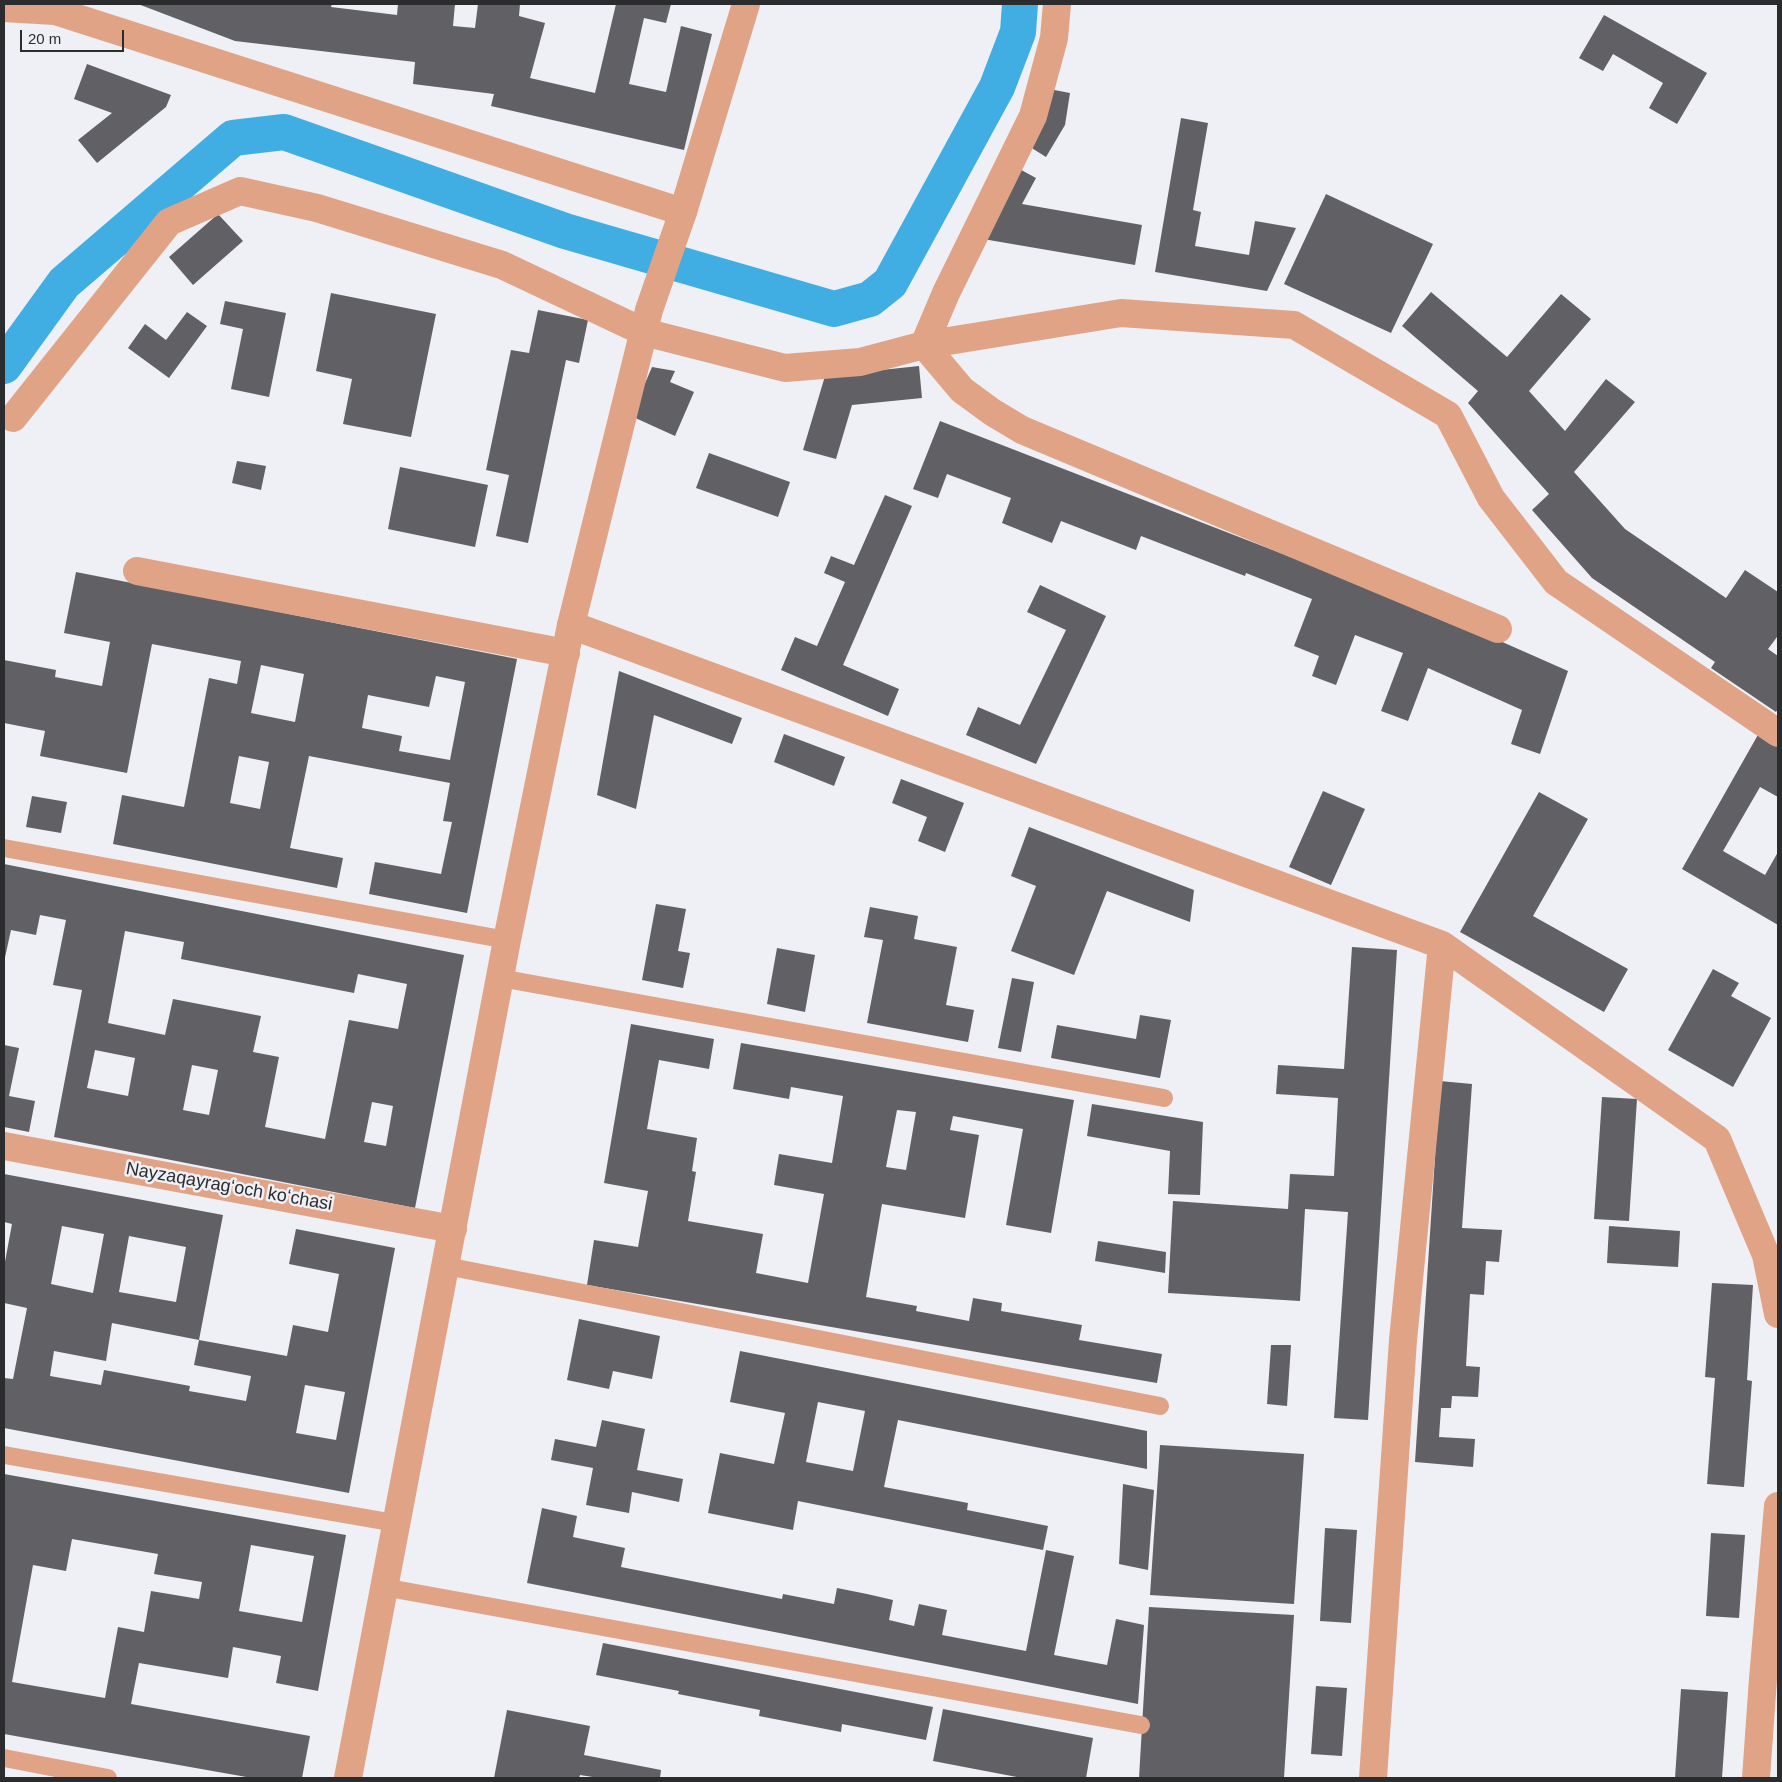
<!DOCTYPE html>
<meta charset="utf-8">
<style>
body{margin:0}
#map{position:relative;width:1782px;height:1782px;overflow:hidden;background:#eef0f5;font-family:Helvetica,sans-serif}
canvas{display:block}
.frame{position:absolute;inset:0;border:5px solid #2b2c2e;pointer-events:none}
.scale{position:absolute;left:20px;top:30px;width:104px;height:22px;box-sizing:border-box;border:2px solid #2b2c2e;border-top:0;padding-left:6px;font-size:15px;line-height:18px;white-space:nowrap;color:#2b2c2e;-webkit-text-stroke:4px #eef0f5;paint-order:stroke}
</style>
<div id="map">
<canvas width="1782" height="1782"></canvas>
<div class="frame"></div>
<div class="scale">20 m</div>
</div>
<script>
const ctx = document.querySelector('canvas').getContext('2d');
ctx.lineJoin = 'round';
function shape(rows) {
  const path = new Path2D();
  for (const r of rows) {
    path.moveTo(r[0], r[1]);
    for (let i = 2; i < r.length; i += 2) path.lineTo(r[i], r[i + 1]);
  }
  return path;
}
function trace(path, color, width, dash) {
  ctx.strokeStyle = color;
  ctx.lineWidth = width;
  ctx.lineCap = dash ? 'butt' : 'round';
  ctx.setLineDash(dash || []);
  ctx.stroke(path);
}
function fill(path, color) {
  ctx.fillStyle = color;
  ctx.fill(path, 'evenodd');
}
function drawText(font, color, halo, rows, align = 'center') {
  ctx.font = font + ' Helvetica,sans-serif';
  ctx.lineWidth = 5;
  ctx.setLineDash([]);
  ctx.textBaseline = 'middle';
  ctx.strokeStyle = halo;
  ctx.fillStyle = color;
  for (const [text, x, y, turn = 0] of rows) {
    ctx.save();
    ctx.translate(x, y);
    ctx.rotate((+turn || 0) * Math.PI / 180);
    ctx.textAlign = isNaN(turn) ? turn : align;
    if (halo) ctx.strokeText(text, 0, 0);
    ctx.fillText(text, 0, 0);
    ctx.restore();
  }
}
const canal = shape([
 [4,366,64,283,233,138,284,132,565,231,834,309,870,299,890,283,997,87,1018,32,1020,4]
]);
const building = shape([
 [138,4,332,4,331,7,397,15,398,4,455,4,453,26,475,28,478,4,520,4,519,16,545,23,530,78,595,93,616,4,671,4,666,23,644,18,629,84,666,92,681,26,712,34,684,150,491,106,494,94,413,84,415,62,235,41],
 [1604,15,1707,73,1677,124,1649,108,1663,83,1613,54,1603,71,1579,58],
 [87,64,171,95,166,107,97,163,78,140,112,113,74,99],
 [1049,89,1070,93,1065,125,1046,157,1027,145],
 [1181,118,1208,123,1193,210,1201,212,1195,246,1249,255,1255,221,1296,228,1267,291,1155,272],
 [1014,166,1036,178,1022,204,1142,225,1135,265,983,239],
 [1326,194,1433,244,1391,333,1284,284],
 [218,214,243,241,193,285,169,257],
 [1431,292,1507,357,1561,294,1591,319,1529,391,1565,431,1606,379,1635,402,1574,472,1625,529,1726,598,1745,570,1778,592,1778,639,1777,637,1768,649,1778,656,1778,709,1776,712,1711,668,1715,662,1592,578,1532,510,1549,494,1468,403,1478,391,1402,326],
 [331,293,436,314,411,437,343,424,352,379,316,371],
 [225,301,286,313,269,397,231,389,243,329,220,324],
 [538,310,588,320,579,363,566,360,528,543,496,536,509,475,486,470,511,350,529,353],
 [187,312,207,326,169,378,128,348,145,324,166,340],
 [919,366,922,398,852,405,836,459,803,450,825,376],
 [652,367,675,371,670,382,694,392,675,436,631,416],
 [940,421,1448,618,1568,671,1540,754,1511,744,1522,710,1428,668,1408,721,1381,711,1403,653,1355,635,1336,685,1312,676,1319,656,1294,646,1312,599,1246,573,1245,576,1141,536,1136,550,1061,521,1052,543,1002,523,1011,498,947,474,938,498,913,489],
 [709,453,790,482,778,517,696,488],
 [237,461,266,466,261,490,232,483],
 [400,467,488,485,475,547,388,529],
 [885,495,912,506,843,665,899,689,888,716,781,670,795,637,817,646,845,582,824,573,831,556,854,565],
 [76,572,517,659,467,913,369,894,375,862,441,874,452,822,443,821,450,783,309,756,290,848,343,858,337,888,113,844,122,795,184,807,209,678,237,684,241,661,152,644,127,773,40,756,45,731,4,723,4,660,56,670,55,677,102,686,110,642,64,633],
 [261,665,304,674,295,722,251,713],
 [436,676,465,682,450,760,399,751,402,736,362,728,368,695,429,707],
 [239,756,269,762,260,809,230,803],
 [1040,585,1106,616,1036,764,966,735,978,707,1020,725,1066,630,1027,612],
 [619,671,742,718,732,744,654,715,636,809,597,795],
 [1759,733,1778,746,1778,797,1760,787,1723,851,1765,875,1778,852,1778,925,1682,869],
 [784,734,845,757,834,786,774,762],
 [901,779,964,803,945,852,918,841,927,817,892,803],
 [1323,791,1365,809,1331,885,1289,867],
 [1539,792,1588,819,1533,916,1628,969,1604,1012,1460,932],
 [32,796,67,802,61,833,26,827],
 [1029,827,1194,890,1190,922,1107,891,1074,975,1011,951,1036,886,1011,876],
 [4,864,464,955,415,1208,54,1137,82,990,53,985,66,920,40,915,36,935,11,930,4,962],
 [125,931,184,942,181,959,354,993,358,974,407,984,398,1029,349,1020,325,1139,265,1127,279,1057,253,1052,261,1016,173,999,165,1035,108,1023],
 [95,1050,135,1058,128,1096,87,1088],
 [192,1065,218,1070,209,1115,183,1110],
 [372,1102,393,1106,386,1146,364,1142],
 [656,904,686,909,678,951,690,953,683,988,642,980],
 [870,907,918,916,914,939,957,947,946,1005,974,1010,968,1042,867,1023,883,940,864,937],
 [1352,947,1397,950,1368,1420,1334,1418,1348,1212,1305,1209,1300,1301,1168,1293,1173,1201,1288,1209,1290,1174,1334,1176,1338,1098,1276,1094,1278,1065,1344,1069],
 [777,948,815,955,805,1012,767,1004],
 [1713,969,1739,983,1731,996,1771,1018,1733,1087,1668,1050],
 [1012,978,1034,982,1021,1052,998,1048],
 [1140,1015,1171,1020,1160,1078,1051,1058,1057,1025,1136,1039],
 [631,1024,714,1039,709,1069,659,1060,647,1129,697,1138,692,1171,696,1172,688,1221,763,1234,756,1273,808,1283,824,1194,774,1185,779,1154,832,1163,843,1096,791,1087,789,1099,733,1089,741,1043,1074,1100,1051,1233,1006,1225,1023,1129,953,1116,950,1130,979,1135,965,1218,882,1204,866,1297,917,1306,916,1311,969,1321,973,1298,1002,1303,1001,1311,1082,1325,1079,1340,1162,1354,1157,1383,587,1285,594,1240,638,1247,648,1191,604,1183],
 [897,1110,916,1112,906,1170,886,1167],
 [4,1045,19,1048,9,1096,35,1101,29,1132,4,1127],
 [1440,1081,1472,1084,1462,1228,1502,1230,1499,1262,1486,1261,1484,1295,1470,1294,1466,1366,1480,1367,1478,1397,1452,1396,1451,1408,1441,1408,1439,1437,1475,1439,1473,1467,1415,1462],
 [1602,1097,1637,1099,1629,1221,1594,1219],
 [1092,1104,1203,1122,1200,1195,1168,1194,1170,1151,1087,1136],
 [4,1174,223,1215,199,1340,112,1323,106,1361,54,1351,50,1376,101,1385,104,1370,190,1386,189,1391,246,1401,251,1376,194,1365,199,1340,287,1356,293,1325,328,1332,339,1274,289,1264,296,1229,395,1248,349,1493,4,1428,4,1378,13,1379,27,1308,4,1303,4,1267,12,1224,4,1222],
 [62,1226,104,1234,93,1293,51,1284],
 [129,1236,186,1247,176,1302,119,1292],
 [305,1385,345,1392,336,1440,296,1433],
 [1609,1226,1680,1231,1678,1267,1607,1263],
 [1098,1241,1166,1252,1165,1273,1095,1261],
 [1712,1283,1753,1285,1747,1380,1752,1381,1744,1487,1707,1484,1715,1378,1705,1377],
 [579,1319,660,1336,652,1379,613,1371,609,1389,567,1380],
 [1271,1345,1291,1345,1287,1406,1267,1404],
 [740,1351,1147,1431,1147,1469,898,1420,884,1487,968,1503,967,1510,1048,1526,1043,1550,798,1501,793,1530,708,1513,720,1453,774,1464,785,1413,730,1402],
 [818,1402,865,1411,853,1471,806,1462],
 [602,1420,645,1429,637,1470,683,1479,679,1502,632,1492,629,1513,586,1505,593,1468,551,1460,555,1439,596,1447],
 [1160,1445,1304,1454,1294,1604,1150,1595],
 [4,1474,346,1535,318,1691,276,1683,281,1656,233,1647,228,1678,139,1663,131,1704,310,1736,302,1778,252,1778,4,1734],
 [72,1539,158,1554,154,1574,202,1582,199,1599,151,1591,144,1632,118,1627,105,1698,12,1682,33,1565,66,1571],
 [251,1545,314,1556,302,1622,239,1611],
 [1123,1484,1154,1490,1148,1570,1119,1564],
 [542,1508,577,1516,573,1537,625,1548,621,1567,782,1599,783,1594,834,1604,837,1588,867,1594,893,1600,889,1620,914,1626,919,1604,947,1610,942,1635,1026,1651,1046,1550,1074,1556,1054,1655,1107,1665,1116,1619,1144,1625,1138,1704,527,1583],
 [1325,1528,1357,1530,1351,1623,1320,1621],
 [1711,1533,1745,1535,1739,1618,1706,1616],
 [1149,1607,1294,1615,1284,1778,1139,1778],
 [603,1643,933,1707,926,1740,842,1724,841,1732,759,1716,760,1710,678,1694,679,1691,596,1675],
 [1316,1686,1347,1688,1342,1756,1311,1754],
 [1681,1689,1728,1692,1722,1778,1675,1778],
 [943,1709,1093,1738,1086,1778,1022,1778,933,1761],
 [507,1710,590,1726,584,1755,661,1770,660,1778,599,1778,580,1775,579,1778,494,1778]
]);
const service = shape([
 [4,848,507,940],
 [500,978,1164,1098],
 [446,1266,1160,1406],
 [4,1455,395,1523],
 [383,1587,1141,1725],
 [4,1758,108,1778]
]);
const minor = shape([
 [1057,4,1054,38,1033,116,946,293,924,345,962,390,992,412,1022,430,1498,629],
 [4,8,55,11,683,212],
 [13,418,169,222,240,191,317,208,502,265,644,332,785,368,860,362,924,345,1121,313,1294,325,1448,415,1491,498,1556,582,1778,733],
 [137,571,566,653],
 [571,625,1442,945],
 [4,1146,453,1229],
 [1373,1778,1403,1340,1442,945,1717,1139,1766,1255,1778,1314],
 [1756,1778,1763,1679,1778,1506]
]);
const tertiary = shape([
 [348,1778,507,940,571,625,649,310,683,212,746,4]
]);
const streetNames = [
 ["Nayzaqayragʻoch koʻchasi",229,1187,10]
];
trace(canal, '#41aee3', 36);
fill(building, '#616065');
trace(service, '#e0a386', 18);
trace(minor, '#e0a386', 28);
trace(tertiary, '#e0a386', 28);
drawText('18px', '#2b2c2e', '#eef0f5', streetNames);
</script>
